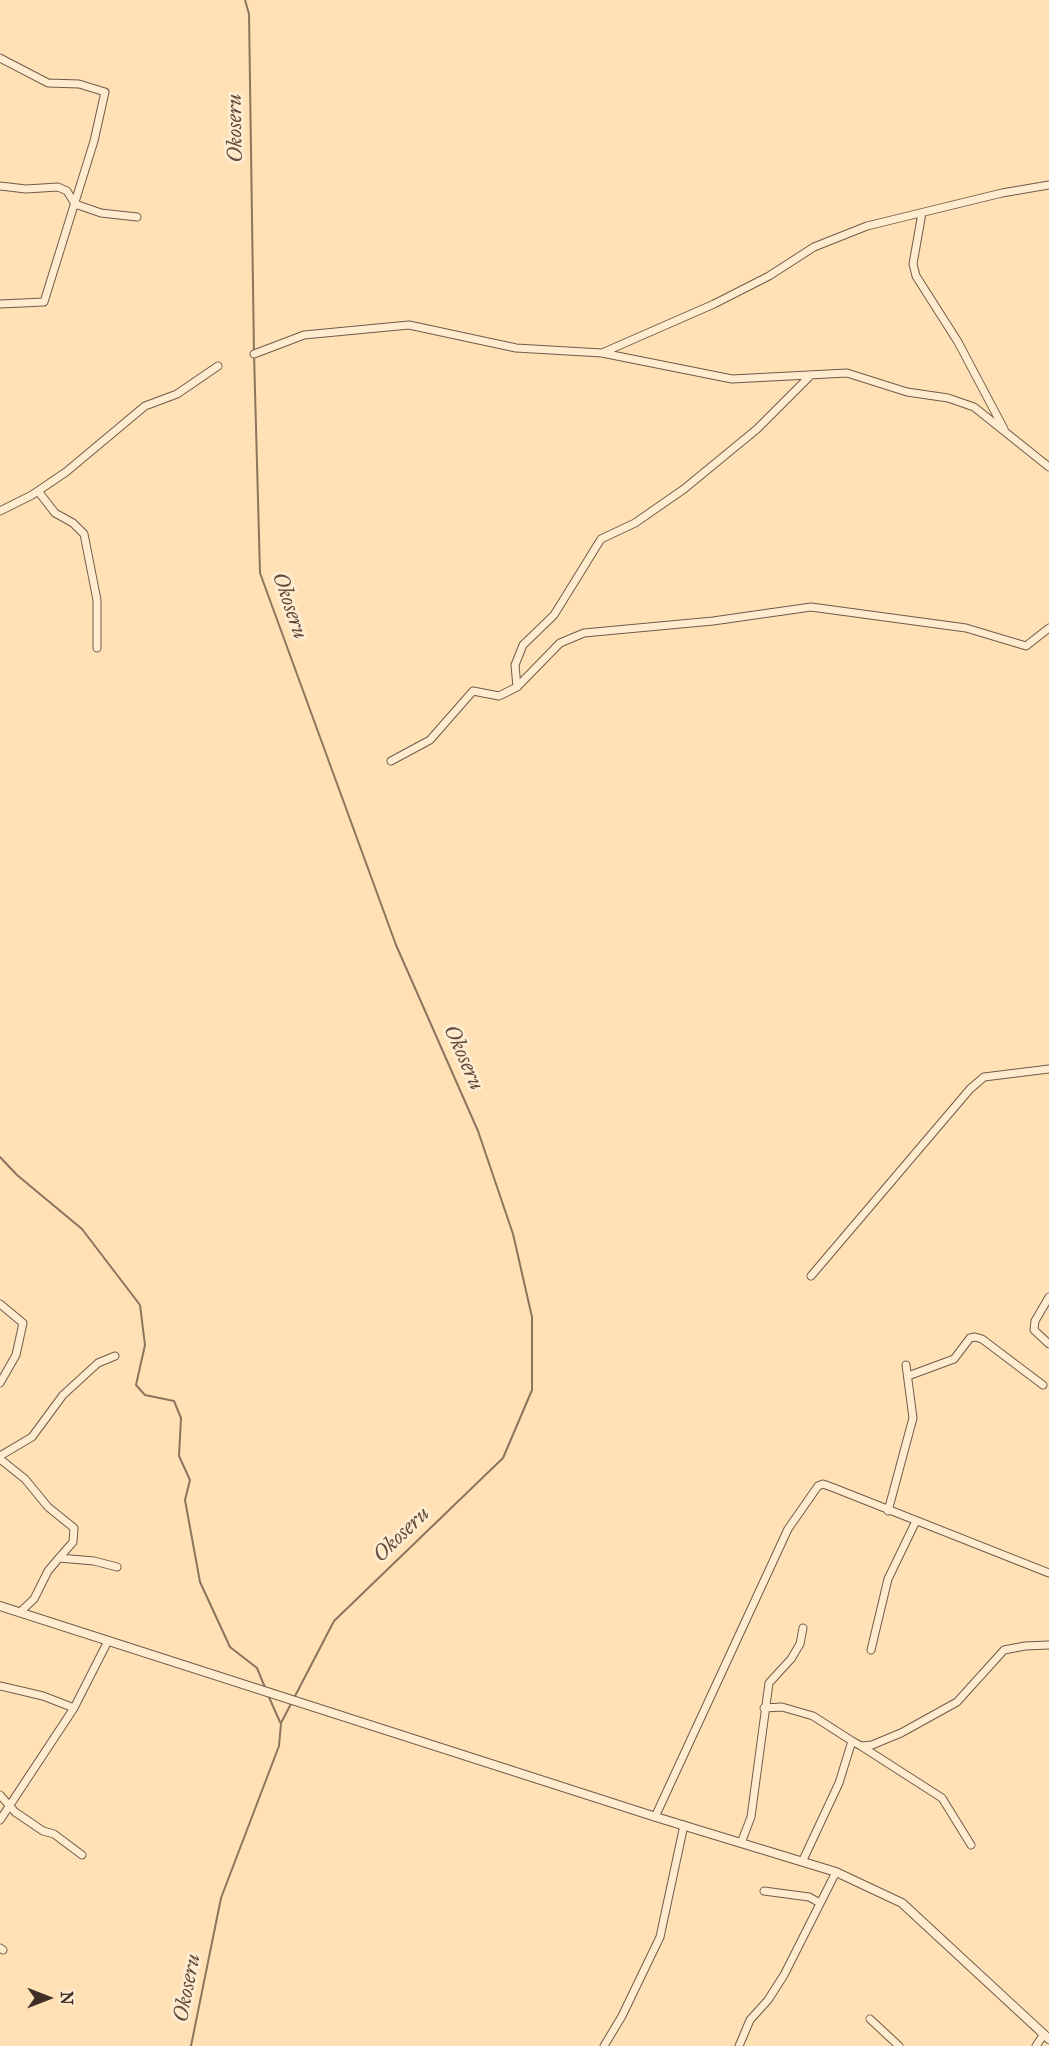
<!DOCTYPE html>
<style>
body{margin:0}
#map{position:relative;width:1049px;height:2046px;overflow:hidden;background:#ffe1b5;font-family:"IM FELL Great Primer",serif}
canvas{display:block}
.north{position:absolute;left:18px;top:1968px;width:60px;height:60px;-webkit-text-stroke:4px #ffeccf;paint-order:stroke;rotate:90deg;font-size:16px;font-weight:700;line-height:24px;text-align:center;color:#3f2e26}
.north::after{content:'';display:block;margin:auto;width:21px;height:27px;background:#3f2e26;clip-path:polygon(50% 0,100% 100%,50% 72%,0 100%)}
</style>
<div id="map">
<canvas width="1049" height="2046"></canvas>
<div class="north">N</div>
</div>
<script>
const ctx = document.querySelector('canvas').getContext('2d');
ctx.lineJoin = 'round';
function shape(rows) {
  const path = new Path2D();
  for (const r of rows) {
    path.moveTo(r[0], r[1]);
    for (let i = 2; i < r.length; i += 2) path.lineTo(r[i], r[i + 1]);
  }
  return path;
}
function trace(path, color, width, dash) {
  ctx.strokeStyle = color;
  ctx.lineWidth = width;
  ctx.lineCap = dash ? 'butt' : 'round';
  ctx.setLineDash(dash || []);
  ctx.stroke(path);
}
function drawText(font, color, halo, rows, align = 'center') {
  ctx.font = font + ' "IM FELL Great Primer",serif';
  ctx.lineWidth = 6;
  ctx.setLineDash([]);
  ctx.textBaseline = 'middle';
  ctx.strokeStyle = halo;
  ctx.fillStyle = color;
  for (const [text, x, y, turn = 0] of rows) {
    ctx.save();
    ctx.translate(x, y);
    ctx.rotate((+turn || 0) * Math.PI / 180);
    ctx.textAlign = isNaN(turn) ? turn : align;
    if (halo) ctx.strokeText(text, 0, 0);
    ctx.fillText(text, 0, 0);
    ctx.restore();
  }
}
const stream = shape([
 [0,1157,17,1175,82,1229,140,1305,145,1345,136,1385,145,1395,174,1401,181,1418,179,1456,190,1480,185,1500,200,1582,230,1647,257,1668,266,1690],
 [268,1695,280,1722],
 [191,2046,221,1898,279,1746,281,1723,334,1621,503,1458,532,1390,532,1317,513,1234,478,1131,396,945,260,573,254,354,249,14,245,0]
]);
const minor = shape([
 [0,58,48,83,79,84,105,92,94,141,44,302,0,304],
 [0,186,26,189,58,187,67,191,75,204,101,213,137,217],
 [922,213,913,264,916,276,958,342,1004,429],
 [602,353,714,304,769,276,814,247,867,226,1002,193,1049,185],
 [254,354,304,335,409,325,516,348,602,353,732,379,847,373,907,392,948,398,974,407,1049,467],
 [38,491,55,513,73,523,84,534,97,600,97,648],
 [0,511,32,495,66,472,145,406,177,394,218,366],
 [517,687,515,665,523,645,554,615,601,539,635,523,684,489,757,429,811,375],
 [391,761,430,740,473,691,499,696,517,687,560,643,584,633,713,621,811,607,966,628,1026,646,1049,628],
 [811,1276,970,1089,984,1077,1049,1069],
 [1049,1297,1035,1321,1034,1330,1049,1344],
 [0,1304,23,1323,16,1355,0,1383],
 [908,1376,954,1359,970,1338,975,1337,982,1339,1043,1385],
 [0,1456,32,1437,63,1395,98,1363,115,1356],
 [0,1459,25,1479,48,1507,74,1528,73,1542,59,1558],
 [888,1511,913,1418,906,1365],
 [20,1612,34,1599,48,1571,59,1558,94,1561,117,1567],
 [871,1650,888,1579,916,1521],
 [0,1686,43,1696,74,1708],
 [764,1708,782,1707,813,1716,852,1741,861,1746,872,1745,901,1733,957,1702,1004,1650,1025,1646,1049,1645],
 [861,1746,942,1798,971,1845],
 [0,1795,15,1812,43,1831,54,1834,82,1855],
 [655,1817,788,1529,818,1486,823,1484,834,1488,1049,1573],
 [0,1820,74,1708,108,1641],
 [741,1843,751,1817,769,1683,791,1659,800,1644,803,1628],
 [803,1860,839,1783,852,1741],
 [764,1891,809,1897,820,1903],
 [0,1948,3,1950],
 [870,2019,899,2046],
 [604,2046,622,2016,660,1937,684,1825],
 [739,2046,750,2020,768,2000,784,1975,836,1872],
 [1036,2046,1044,2034]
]);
const tertiary = shape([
 [0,1606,659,1818,836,1872,902,1903,1049,2039]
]);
const waterNames = [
 ["Okoseru",236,128,-91],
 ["Okoseru",289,606,71],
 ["Okoseru",463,1058,66],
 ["Okoseru",402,1535,-44],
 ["Okoseru",188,1988,-79]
];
trace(stream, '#8b755e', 2);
trace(minor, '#6f5b4a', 9);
trace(tertiary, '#6f5b4a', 10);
trace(minor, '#ffeccf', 7);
trace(tertiary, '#ffeccf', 8);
drawText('italic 22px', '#5f4c3e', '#ffeccf', waterNames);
</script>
